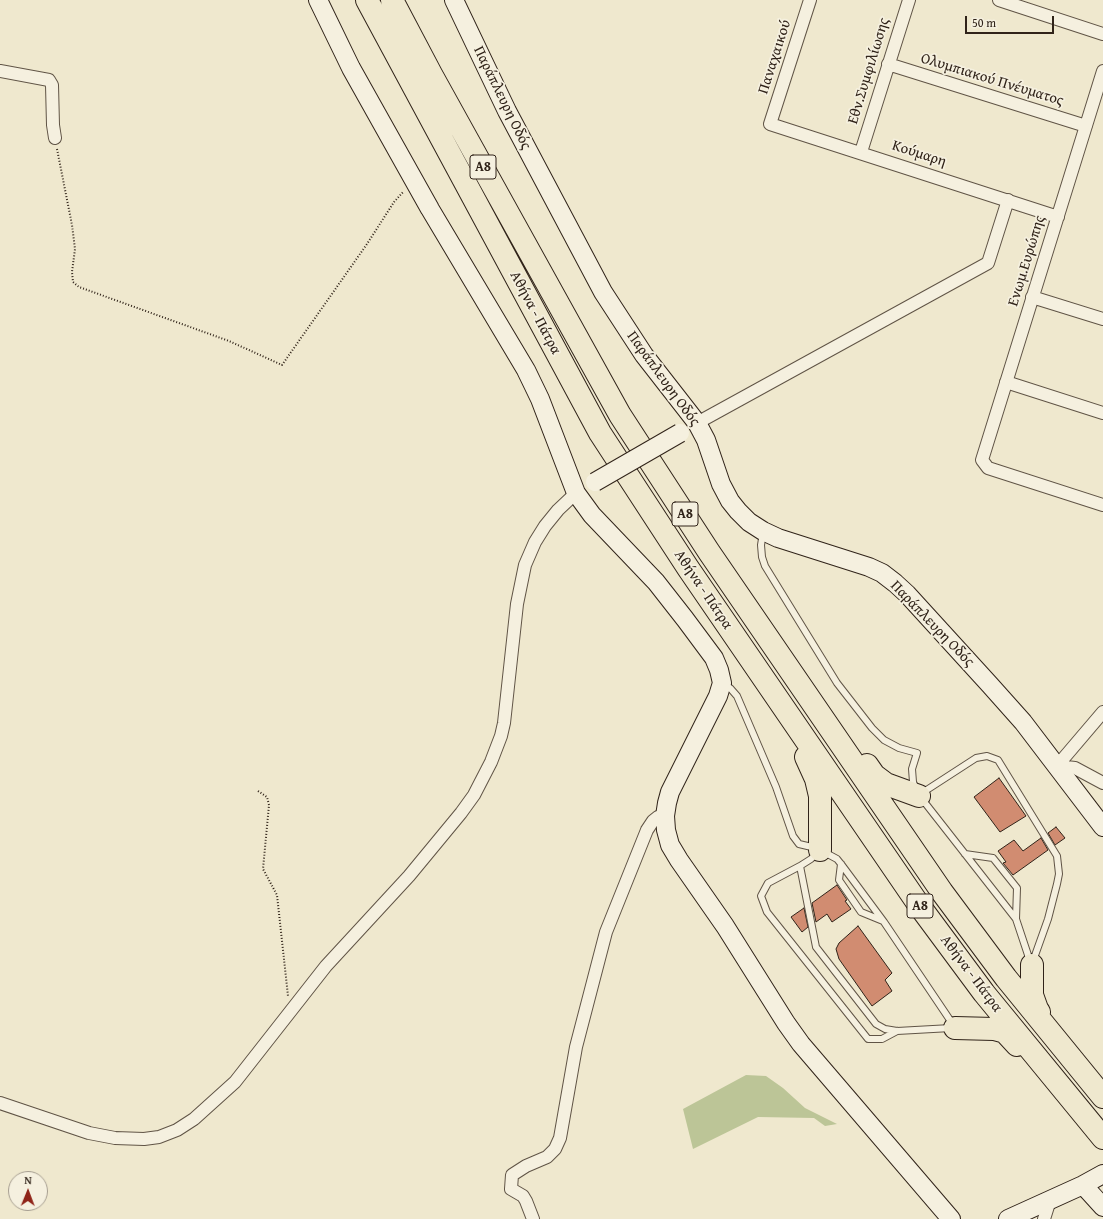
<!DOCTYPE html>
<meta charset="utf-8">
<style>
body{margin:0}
#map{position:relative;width:1103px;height:1219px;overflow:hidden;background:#efe8ce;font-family:"Gentium Book Plus",serif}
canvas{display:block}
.north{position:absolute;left:8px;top:1171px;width:40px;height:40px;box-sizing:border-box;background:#f5f0df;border:1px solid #a69e90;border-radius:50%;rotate:1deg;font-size:11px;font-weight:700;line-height:16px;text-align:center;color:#302319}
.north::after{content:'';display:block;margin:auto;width:14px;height:18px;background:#8f2418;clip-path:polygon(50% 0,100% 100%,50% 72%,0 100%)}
.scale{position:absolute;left:965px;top:16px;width:89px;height:18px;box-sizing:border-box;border:2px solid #302319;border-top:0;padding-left:5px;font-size:12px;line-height:14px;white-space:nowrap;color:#302319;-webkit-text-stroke:3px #f5f0df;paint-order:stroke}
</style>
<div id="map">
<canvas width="1103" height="1219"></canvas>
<div class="north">N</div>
<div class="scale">50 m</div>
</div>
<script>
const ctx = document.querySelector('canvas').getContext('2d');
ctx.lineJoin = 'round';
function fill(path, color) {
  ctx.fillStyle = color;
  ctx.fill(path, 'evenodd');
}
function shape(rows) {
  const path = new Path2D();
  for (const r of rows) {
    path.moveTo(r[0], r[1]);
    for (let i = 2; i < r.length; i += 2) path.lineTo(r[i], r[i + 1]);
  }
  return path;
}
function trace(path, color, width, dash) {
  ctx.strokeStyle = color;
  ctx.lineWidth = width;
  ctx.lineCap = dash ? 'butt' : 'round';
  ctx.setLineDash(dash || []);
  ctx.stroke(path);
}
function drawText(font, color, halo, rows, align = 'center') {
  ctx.font = font + ' "Gentium Book Plus",serif';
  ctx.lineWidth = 3.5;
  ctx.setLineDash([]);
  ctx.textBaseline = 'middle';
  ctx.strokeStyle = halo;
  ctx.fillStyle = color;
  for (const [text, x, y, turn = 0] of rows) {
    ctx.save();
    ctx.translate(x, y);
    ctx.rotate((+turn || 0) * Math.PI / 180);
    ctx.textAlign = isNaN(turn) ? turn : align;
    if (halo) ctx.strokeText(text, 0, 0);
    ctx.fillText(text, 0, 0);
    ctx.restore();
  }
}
const green = shape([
 [746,1075,766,1076,783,1088,805,1108,837,1124,825,1126,814,1118,758,1117,693,1149,683,1109]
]);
const building = shape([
 [999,778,1026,816,1000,832,974,797,999,778],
 [1056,827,1065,838,1055,845,1048,833,1056,827],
 [1041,838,1048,850,1013,875,1003,863,1006,862,998,851,1014,840,1023,851,1041,838],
 [837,885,847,900,845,901,851,909,832,922,827,914,816,922,812,903,837,885],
 [804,908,808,927,802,932,791,917,804,908],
 [858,926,892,973,885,980,892,991,872,1006,839,959,836,949,839,943,858,926]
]);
const path = shape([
 [57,149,72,225,75,249,72,272,73,282,79,287,229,341,282,365,367,244,394,202,404,191],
 [258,791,267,797,269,805,263,869,277,895,288,996]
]);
const lane = shape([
 [763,533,761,545,762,557,765,566,837,683,872,728,884,740,899,748,917,753,912,769,913,782,916,790],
 [723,684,730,688,737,696,776,787,793,836,799,844,816,848],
 [922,793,976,758,987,756,998,760,1057,856,1059,874,1057,884,1048,919,1033,961],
 [922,799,1016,919,1030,961],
 [818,852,811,859,800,866,816,947,876,1024,885,1029,897,1031,951,1028],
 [824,852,837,859,841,864,884,922,954,1026],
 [965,854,993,858,1017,888,1016,919],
 [841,864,839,880,861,912,883,921],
 [800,866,768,883,761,896,767,912,868,1039,882,1039,897,1031]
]);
const street = shape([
 [810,0,770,124,1058,217],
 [999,0,1103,34],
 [888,64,1086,126],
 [0,71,49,80,52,85,53,125,55,138],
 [1103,71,982,460,988,468,1103,505],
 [861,152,909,0],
 [1032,297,1103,319],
 [1006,382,1103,413],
 [697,423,988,263,1008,200],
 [1057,766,1103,712],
 [1057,766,1075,768,1103,783],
 [0,1103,89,1133,115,1138,144,1139,159,1137,177,1130,194,1119,235,1082,326,966,409,876,461,813,474,795,491,762,501,736,504,723,517,604,525,565,535,542,545,526,558,510,576,493],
 [533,1219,526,1201,523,1196,511,1189,512,1175,526,1166,547,1157,555,1149,560,1138,576,1047,606,932,647,830,653,821,658,817,665,816],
 [1044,1219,1050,1200]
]);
const secondary = shape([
 [318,0,351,68,430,209,526,370,540,399,576,493,592,515,656,582,685,619,714,658,719,670,722,683,718,696,670,792,667,803,665,816,666,830,670,845,679,860,725,926,786,1023,801,1044,951,1219],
 [454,0,507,111,603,292,644,355,697,423,706,440,721,484,730,501,738,511,749,522,763,531,778,538,869,567,882,573,895,583,907,594,990,685,1023,722,1103,827],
 [1083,1185,1103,1207],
 [1008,1219,1083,1185,1103,1174]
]);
const highway = shape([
 [367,0,600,433,688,568,921,908,984,993,1103,1138],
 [392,0,431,74,620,415,709,552,942,892,1006,978,1103,1097],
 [806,757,816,779,820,796,820,850],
 [867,765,874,775,886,784,919,796],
 [1032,965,1032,995,1037,1009,1039,1012],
 [955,1028,994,1029,1005,1032,1017,1045]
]);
const secondaryBridge = shape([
 [595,482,680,433]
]);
const shields = [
 [483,167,26],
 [685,514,26],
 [920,906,26]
];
const shieldNames = [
 ["Α8",483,167],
 ["Α8",685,514],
 ["Α8",920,906]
];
const streetNames = [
 ["Παναχαικού",775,57,-72],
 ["Εθν.Συμφιλίωσης",869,71,-73],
 ["Ολυμπιακού Πνέυματος",992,80,17],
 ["Παράπλευρη Οδός",502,98,64],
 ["Κούμαρη",919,154,18],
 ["Ενωμ.Ευρώπης",1027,261,-73],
 ["Αθήνα - Πάτρα",535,313,62],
 ["Παράπλευρη Οδός",663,379,54],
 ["Αθήνα - Πάτρα",703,590,56],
 ["Παράπλευρη Οδός",932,624,46],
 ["Αθήνα - Πάτρα",971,974,53]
];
fill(green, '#bcc597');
fill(building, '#d18c71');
trace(building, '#302319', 1);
trace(lane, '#605446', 8);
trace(street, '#605446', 14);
trace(secondary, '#302319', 20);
trace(highway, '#302319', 24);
trace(path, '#302319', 2, [1, 2]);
trace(lane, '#f5f0df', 6);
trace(street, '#f5f0df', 12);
trace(secondary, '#f5f0df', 18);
trace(highway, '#efe8ce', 22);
trace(secondaryBridge, '#302319', 20, []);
trace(secondaryBridge, '#f5f0df', 18);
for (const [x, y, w] of shields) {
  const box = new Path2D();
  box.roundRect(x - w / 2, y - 12, w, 24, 3);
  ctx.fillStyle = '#f5f0df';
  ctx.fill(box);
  trace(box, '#302319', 1);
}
drawText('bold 14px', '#302319', null, shieldNames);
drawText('15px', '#302319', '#f5f0df', streetNames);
</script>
